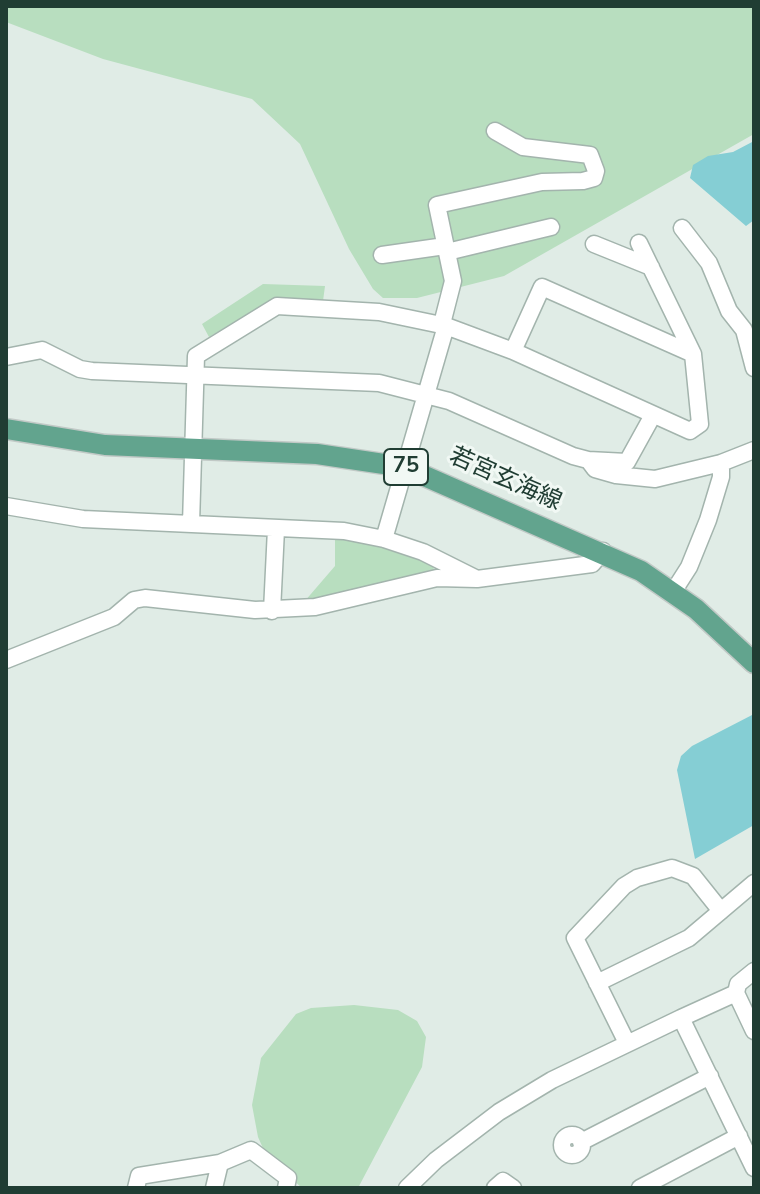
<!DOCTYPE html>
<meta charset="utf-8">
<style>
body{margin:0}
#map{position:relative;width:760px;height:1194px;overflow:hidden;background:#e0ece6;font-family:"Nunito Sans",sans-serif}
canvas{display:block}
.frame{position:absolute;inset:0;border:8px solid #203d33;pointer-events:none}
</style>
<div id="map">
<canvas width="760" height="1194"></canvas>
<div class="frame"></div>
</div>
<script>
const ctx = document.querySelector('canvas').getContext('2d');
ctx.lineJoin = 'round';
function fill(path, color) {
  ctx.fillStyle = color;
  ctx.fill(path, 'evenodd');
}
function shape(rows) {
  const path = new Path2D();
  for (const r of rows) {
    if (r.length === 3) {
      path.moveTo(r[0] + r[2], r[1]);
      path.arc(r[0], r[1], r[2], 0, 2 * Math.PI);
      continue;
    }
    path.moveTo(r[0], r[1]);
    for (let i = 2; i < r.length; i += 2) path.lineTo(r[i], r[i + 1]);
  }
  return path;
}
function trace(path, color, width, dash) {
  ctx.strokeStyle = color;
  ctx.lineWidth = width;
  ctx.lineCap = dash ? 'butt' : 'round';
  ctx.setLineDash(dash || []);
  ctx.stroke(path);
}
function drawText(font, color, halo, rows, align = 'center') {
  ctx.font = font + ' "Nunito Sans","Noto Sans JP",sans-serif';
  ctx.lineWidth = 6;
  ctx.setLineDash([]);
  ctx.textBaseline = 'middle';
  ctx.strokeStyle = halo;
  ctx.fillStyle = color;
  for (const [text, x, y, turn = 0] of rows) {
    ctx.save();
    ctx.translate(x, y);
    ctx.rotate((+turn || 0) * Math.PI / 180);
    ctx.textAlign = isNaN(turn) ? turn : align;
    if (halo) ctx.strokeText(text, 0, 0);
    ctx.fillText(text, 0, 0);
    ctx.restore();
  }
}
const green = shape([
 [6,6,754,6,754,134,504,276,417,298,383,298,373,289,349,249,300,144,252,99,103,59,6,22],
 [263,284,325,286,323,301,274,299,209,337,202,324],
 [335,534,390,545,431,563,436,573,304,602,335,566],
 [354,1005,398,1010,417,1021,426,1037,422,1067,358,1188,302,1188,266,1155,258,1137,252,1105,261,1058,296,1014,311,1008]
]);
const water = shape([
 [754,141,754,220,746,226,690,178,693,165,708,156,733,152],
 [754,714,754,825,695,859,677,770,681,756,692,746]
]);
const minor = shape([
 [682,228,709,263,729,311,744,330,754,368],
 [639,243,693,354],
 [594,244,651,267],
 [447,252,551,227],
 [382,255,445,246],
 [6,357,42,350,80,369,92,371,379,383,449,401,573,456,588,460,627,462,653,415],
 [589,461,595,469,616,475,655,479,721,463,754,450],
 [6,506,83,519,344,531,384,539,423,552,477,579],
 [191,524,196,356,277,306,379,312,446,326,513,351,690,431,700,424,693,354,542,287,513,351],
 [384,539,446,326,443,320,453,281,437,205,542,182,583,181,594,178,596,171,590,155,523,147,495,131],
 [673,592,689,567,708,520,721,477,721,463],
 [272,611,276,529],
 [6,660,114,617,134,600,145,598,255,610,315,607,437,578,477,579,592,564,603,551],
 [754,971,738,984,736,993,754,1031],
 [597,983,689,938,754,883],
 [736,993,681,1018,754,1168],
 [627,1043,575,938,624,886,637,878,672,868,693,876,721,911],
 [572,1145,10],
 [581,1142,710,1076],
 [136,1188,139,1176,220,1163,251,1150,288,1178,286,1188],
 [214,1188,220,1163],
 [407,1188,436,1160,499,1112,552,1080,681,1018],
 [495,1188,503,1181,513,1188],
 [640,1188,739,1136]
]);
const major = shape([
 [6,429,105,445,317,454,404,467,641,571,696,609,754,663]
]);
const shields = [
 [406,467,44]
];
const shieldNames = [
 ["75",406,467]
];
const streetNames = [
 ["若宮玄海線",505,480,24]
];
fill(green, '#b8debf');
fill(water, '#85ced4');
trace(minor, '#a3b4ad', 19);
trace(major, '#c1c9c6', 23);
trace(minor, '#fff', 16);
trace(major, '#62a48e', 20);
for (const [x, y, w] of shields) {
  const box = new Path2D();
  box.roundRect(x - w / 2, y - 18, w, 36, 6);
  ctx.fillStyle = '#f1f8f4';
  ctx.fill(box);
  trace(box, '#203d33', 2);
}
drawText('bold 22px', '#203d33', null, shieldNames);
drawText('24px', '#203d33', '#f1f8f4', streetNames);
</script>
